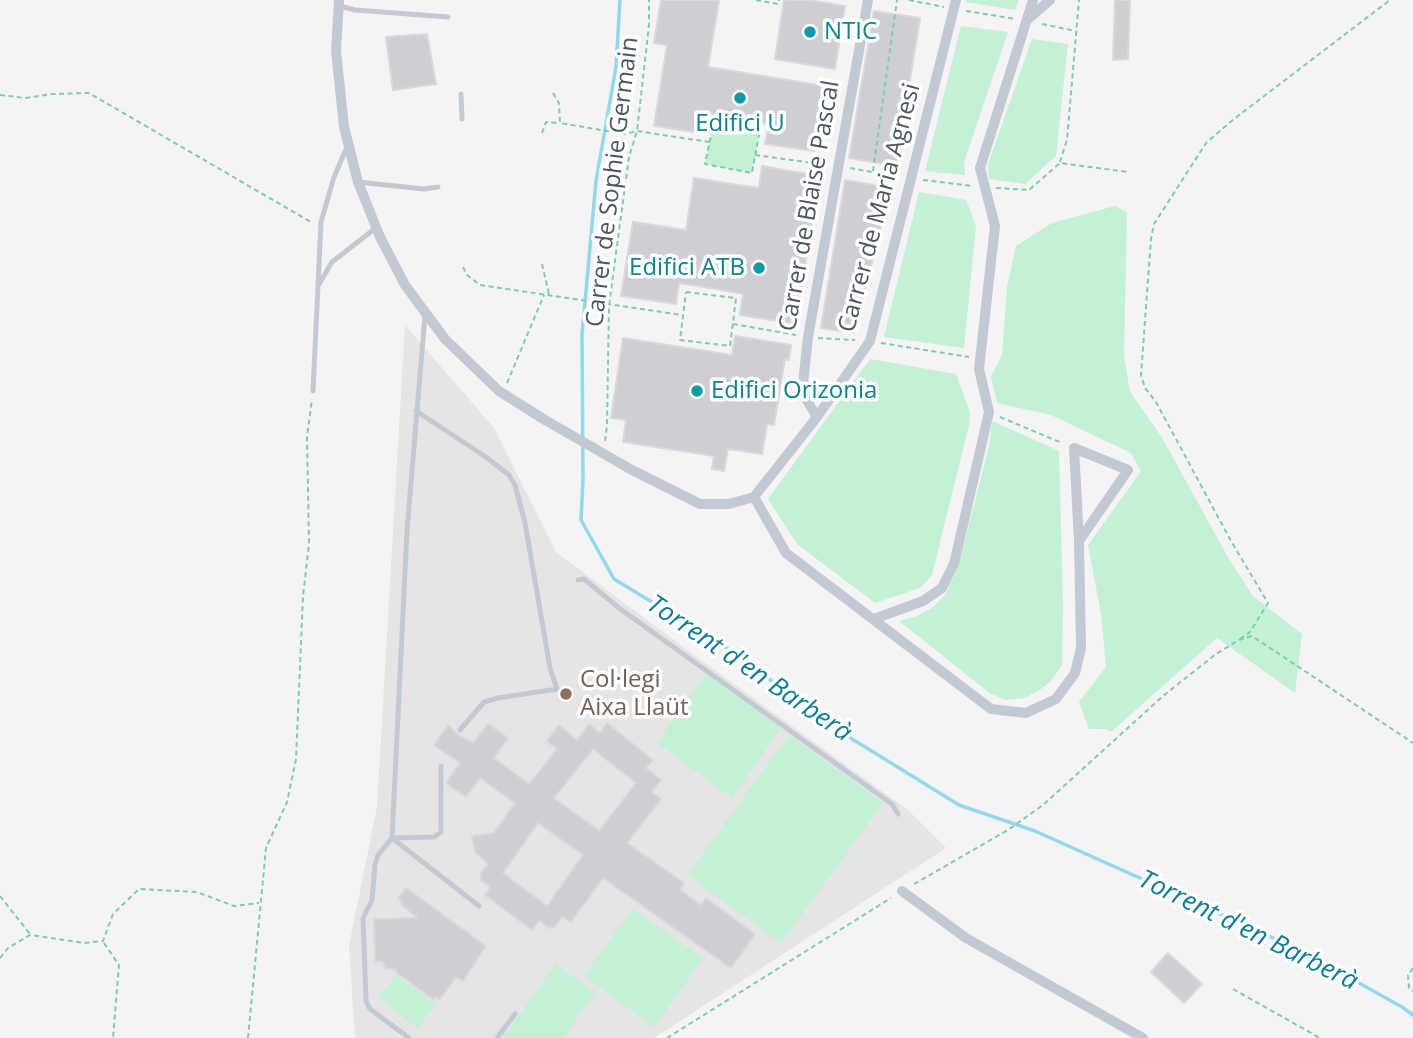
<!DOCTYPE html>
<meta charset="utf-8">
<style>
body{margin:0}
canvas{display:block;background:#f5f3f3}
</style>
<canvas width="1413" height="1038"></canvas>
<script>
const ctx = document.querySelector('canvas').getContext('2d');
ctx.lineJoin = 'round';
function fill(path, color) {
  ctx.fillStyle = color;
  ctx.fill(path, 'evenodd');
}
function shape(rows) {
  const path = new Path2D();
  for (const r of rows) {
    path.moveTo(r[0], r[1]);
    for (let i = 2; i < r.length; i += 2) path.lineTo(r[i], r[i + 1]);
  }
  return path;
}
function trace(path, color, width, dash) {
  ctx.strokeStyle = color;
  ctx.lineWidth = width;
  ctx.lineCap = dash ? 'butt' : 'round';
  ctx.setLineDash(dash || []);
  ctx.stroke(path);
}
function drawText(font, color, halo, rows, align = 'center') {
  ctx.font = font + ' "Open Sans",sans-serif';
  ctx.lineWidth = 7;
  ctx.setLineDash([]);
  ctx.textBaseline = 'middle';
  ctx.strokeStyle = halo;
  ctx.fillStyle = color;
  for (const [text, x, y, turn = 0] of rows) {
    ctx.save();
    ctx.translate(x, y);
    ctx.rotate((+turn || 0) * Math.PI / 180);
    ctx.textAlign = isNaN(turn) ? turn : align;
    if (halo) ctx.strokeText(text, 0, 0);
    ctx.fillText(text, 0, 0);
    ctx.restore();
  }
}
const education = shape([
 [405,325,494,428,556,552,694,655,908,810,946,848,654,1038,355,1038,349,946,377,807]
]);
const green = shape([
 [966,0,1019,0,1015,10,966,2],
 [961,26,1008,32,964,162,965,175,925,171],
 [1032,39,1068,44,1056,156,1025,184,989,179,988,164],
 [714,121,760,129,752,173,705,164],
 [919,192,966,200,976,225,964,348,884,337],
 [1115,206,1127,212,1124,355,1130,392,1161,436,1229,559,1253,596,1302,634,1295,693,1217,638,1111,732,1106,729,1089,729,1079,702,1106,667,1101,614,1088,545,1141,471,1131,453,1051,415,997,403,991,377,1002,355,1007,287,1016,246,1052,223],
 [870,359,956,374,970,412,969,425,932,575,920,588,875,603,797,544,768,499],
 [992,421,1059,451,1063,608,1062,665,1050,682,1041,689,1025,698,1006,700,991,694,899,621,917,616,932,608,945,595,958,568,989,446],
 [706,674,781,728,732,798,657,743],
 [789,735,883,803,781,943,687,875],
 [632,909,703,958,654,1027,584,976],
 [556,964,595,993,563,1038,503,1038],
 [396,975,436,1004,418,1028,378,998]
]);
const stream = shape([
 [620,0,616,67,596,181,582,335,583,479,581,520,614,579,718,642,849,737,959,805,1035,831,1300,950,1402,1007,1413,1015]
]);
const building = shape([
 [661,0,719,0,708,67,824,86,814,151,765,144,769,124,704,113,701,133,654,126,667,45,654,43,661,0],
 [784,0,809,0,845,6,835,69,775,59,784,0],
 [1115,0,1130,0,1128,59,1113,60,1115,0],
 [874,11,920,18,896,166,849,158,874,11],
 [427,34,436,84,393,90,386,37,427,34],
 [762,166,819,176,796,324,740,315,743,294,710,288,679,283,676,304,621,296,633,222,686,230,694,178,759,188,762,166],
 [845,180,891,188,854,333,821,328,845,180],
 [735,336,791,345,789,360,785,359,774,425,767,424,762,454,728,449,724,471,712,469,714,456,623,442,626,420,611,418,623,338,732,355,735,336],
 [607,723,653,760,646,768,661,780,652,792,661,799,627,843,684,883,680,890,701,905,706,898,755,934,731,968,603,878,571,922,562,917,555,927,549,928,539,921,532,930,485,895,490,887,481,880,481,873,488,864,475,852,472,836,494,833,515,803,480,778,466,797,446,783,460,763,434,745,448,725,457,734,473,743,488,724,508,738,494,758,529,784,557,749,547,741,559,725,577,740,589,724,600,733,607,723],
 [593,749,636,783,599,831,554,798,593,749],
 [538,823,583,855,547,906,503,873,538,823],
 [406,888,486,946,463,981,456,977,440,999,437,997,433,999,397,973,396,969,386,969,383,962,375,961,374,919,417,918,401,904,402,902,398,898,406,888],
 [1168,953,1202,984,1184,1003,1151,972,1168,953]
]);
const path = shape([
 [756,0,778,4,779,0],
 [909,0,944,7],
 [966,11,1016,19],
 [1042,24,1076,31],
 [553,93,559,103,560,123,625,134,637,131,709,142],
 [0,95,25,98,53,94,89,93,309,221,313,221],
 [714,121,760,129,752,173,705,164,714,121],
 [542,133,546,122,559,123],
 [755,155,827,165],
 [1060,162,1067,140,1079,0],
 [850,168,900,177],
 [873,171,897,0],
 [923,180,973,186],
 [996,188,1029,190,1060,163,1128,172],
 [542,264,549,294],
 [463,267,467,275,480,285,682,315],
 [686,292,736,298,730,346,680,340,686,292],
 [733,324,796,335],
 [818,338,855,340],
 [881,343,969,357],
 [507,383,544,295],
 [1000,417,1062,443],
 [605,441,607,425,609,305,629,157,637,131,649,25,649,0],
 [1240,639,1250,632,1268,603,1231,541,1156,402,1145,388,1141,375,1151,239,1154,224,1206,143,1234,119,1390,0],
 [914,884,1008,830,1043,805,1163,696,1216,654,1239,640,1252,636,1413,743],
 [0,896,30,934],
 [104,943,119,965,113,1038],
 [0,958,8,948,30,935,84,943,103,941,113,914,139,889,197,892,234,906,259,903],
 [1413,968,1408,975,1409,988,1413,991],
 [1233,989,1320,1038],
 [248,1038,266,848,287,802,296,759,303,596,309,544,307,437,312,399],
 [667,1038,891,898]
]);
const service = shape([
 [340,6,355,10,448,17],
 [461,94,462,119],
 [358,182,424,189,438,187],
 [318,286,332,262,377,227],
 [313,391,321,222,334,177,347,147],
 [416,411,486,457,509,475,515,485,525,523,550,668,557,689,498,698,484,702,460,730],
 [578,580,584,579,619,608,892,804,898,814],
 [392,838,434,837,441,832,441,766],
 [392,838,479,906],
 [409,1038,370,1009,366,1001,363,918,372,900,375,864,378,855,392,838,407,531,425,315],
 [497,1038,515,1014]
]);
const minor = shape([
 [339,0,336,51,344,127,358,182,380,237,405,285,445,339,499,391,545,420,632,470,700,504,729,504,754,497,817,417,870,341,956,0],
 [1027,20,1050,0],
 [817,417,802,392,808,337,868,0],
 [754,497,786,553,991,709,1026,713,1056,699,1075,673,1081,648,1079,541,1128,470,1074,448,1079,541],
 [874,619,923,601,942,588,954,564,989,412,979,369,995,226,980,168,1033,0],
 [902,891,966,938,1143,1038]
]);
const markers = [
 [810,32,7,"#0f9aa8"],
 [740,98,7,"#0f9aa8"],
 [759,268,7,"#0f9aa8"],
 [697,391,7,"#0f9aa8"],
 [566,694,7,"#8d6e63"]
];
const cultureNames = [
 ["NTIC",824,32],
 ["Edifici U",740,124,"center"],
 ["Edifici ATB",745,268,"right"],
 ["Edifici Orizonia",711,391]
];
const streetNames = [
 ["Carrer de Sophie Germain",613,182,-83],
 ["Carrer de Blaise Pascal",810,206,-80],
 ["Carrer de Maria Agnesi",880,208,-75]
];
const educationNames = [
 ["Col·legi",580,680],
 ["Aixa Llaüt",580,708]
];
const waterNames = [
 ["Torrent d'en Barberà",749,669,34],
 ["Torrent d'en Barberà",1248,931,26]
];
fill(education, '#e6e4e5');
fill(green, '#c3f1d5');
trace(stream, '#90daee', 3.5);
fill(building, '#cdcfd5');
trace(building, '#d7d9de', 2);
trace(path, '#7ad0a6', 2, [5, 3.5]);
trace(service, '#c1cad2', 5);
trace(minor, '#c1cad2', 10);
for (const [x, y, r, color] of markers) {
  const dot = new Path2D();
  dot.arc(x, y, r, 0, 2 * Math.PI);
  ctx.fillStyle = color;
  ctx.fill(dot);
  trace(dot, '#fff', 2.5);
}
drawText('24px', '#0d838f', '#fff', cultureNames, 'left');
drawText('24px', '#4a5661', '#fff', streetNames);
drawText('24px', '#785e54', '#fff', educationNames, 'left');
drawText('italic 26px', '#0c7c9b', '#fff', waterNames);
</script>
